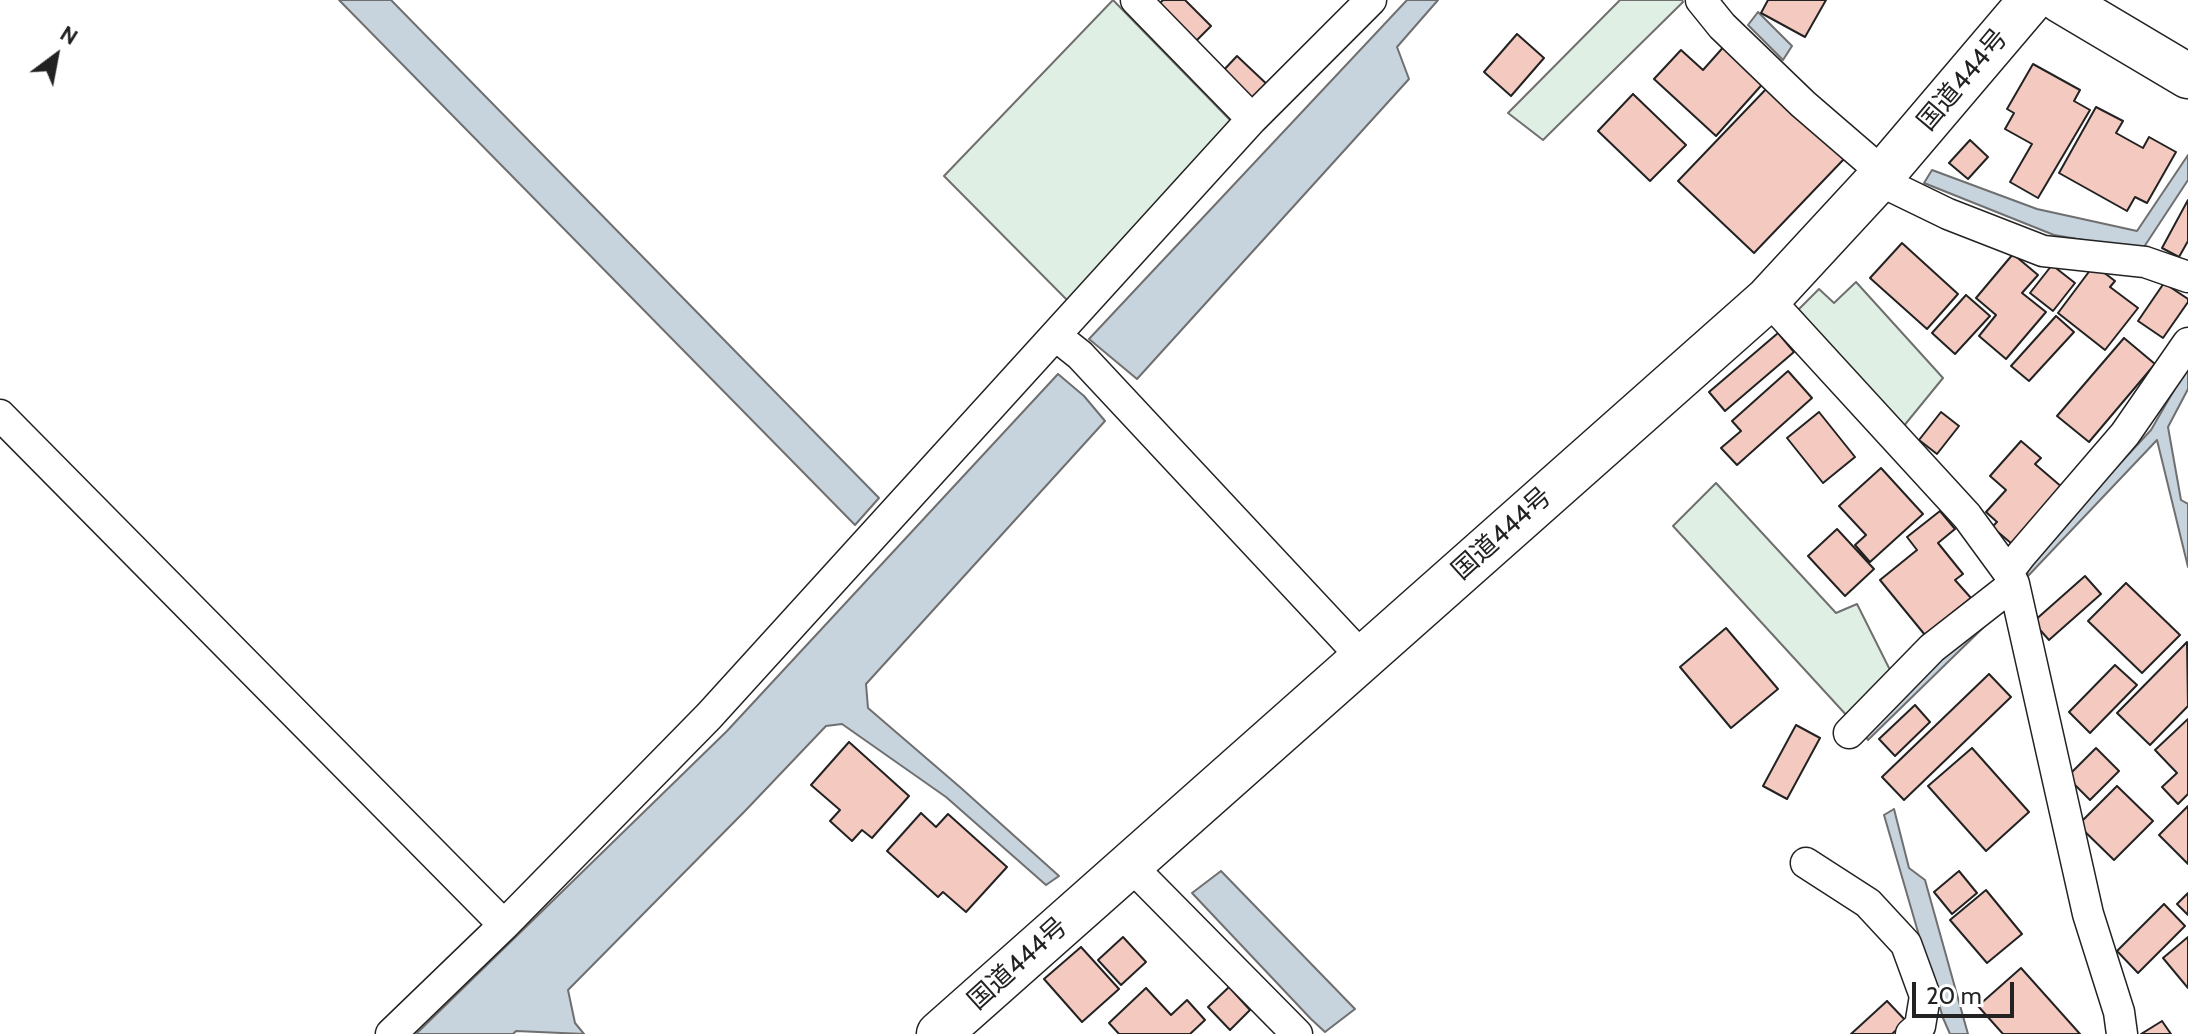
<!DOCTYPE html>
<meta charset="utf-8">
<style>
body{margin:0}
#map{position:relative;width:2188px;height:1034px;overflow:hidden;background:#fff;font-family:Cabin,sans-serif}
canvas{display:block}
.north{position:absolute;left:16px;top:16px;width:80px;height:80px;-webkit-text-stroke:6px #fff;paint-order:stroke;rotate:32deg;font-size:22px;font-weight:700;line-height:32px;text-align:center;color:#222}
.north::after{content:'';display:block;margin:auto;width:28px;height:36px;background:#222;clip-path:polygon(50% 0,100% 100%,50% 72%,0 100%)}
.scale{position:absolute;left:1912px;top:982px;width:102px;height:36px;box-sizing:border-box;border:4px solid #222;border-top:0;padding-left:10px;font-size:24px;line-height:28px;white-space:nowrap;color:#222;-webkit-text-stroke:6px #fff;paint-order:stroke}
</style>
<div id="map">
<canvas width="2188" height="1034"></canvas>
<div class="north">N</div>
<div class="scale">20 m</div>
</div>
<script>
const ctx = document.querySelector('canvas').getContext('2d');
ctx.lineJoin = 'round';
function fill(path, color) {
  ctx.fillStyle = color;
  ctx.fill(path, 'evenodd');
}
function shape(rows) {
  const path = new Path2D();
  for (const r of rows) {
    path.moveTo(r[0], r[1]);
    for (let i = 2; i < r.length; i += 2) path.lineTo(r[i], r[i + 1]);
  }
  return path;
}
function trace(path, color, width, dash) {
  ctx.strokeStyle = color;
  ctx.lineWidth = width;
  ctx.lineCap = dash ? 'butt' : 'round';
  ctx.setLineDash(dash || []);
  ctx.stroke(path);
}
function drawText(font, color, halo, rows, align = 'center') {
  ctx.font = font + ' Cabin,"Noto Sans JP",sans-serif';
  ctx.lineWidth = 6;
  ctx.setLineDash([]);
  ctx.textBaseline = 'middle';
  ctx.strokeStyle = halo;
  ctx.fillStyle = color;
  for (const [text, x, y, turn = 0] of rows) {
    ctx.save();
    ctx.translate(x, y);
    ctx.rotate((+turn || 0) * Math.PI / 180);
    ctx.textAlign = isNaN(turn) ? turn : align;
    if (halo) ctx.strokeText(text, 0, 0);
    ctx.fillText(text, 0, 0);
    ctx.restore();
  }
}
const green = shape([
 [1113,0,1232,122,1068,301,944,176,1113,0],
 [1620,0,1682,0,1683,2,1543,140,1508,113,1620,0],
 [1856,282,1943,378,1903,427,1798,310,1819,289,1834,303,1856,282],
 [1716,483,1836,613,1857,604,1893,676,1849,718,1673,526,1716,483]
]);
const water = shape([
 [339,0,391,0,879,498,855,525,339,0],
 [1407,0,1438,0,1397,47,1409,79,1137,379,1089,339,1407,0],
 [1758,12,1792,46,1783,60,1748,25,1758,12],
 [2188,155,2188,180,2142,250,2054,235,1924,183,1932,170,2037,209,2137,231,2188,155],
 [2188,366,2188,389,2168,427,2181,500,2188,504,2188,567,2157,440,2028,576,2026,565,2151,430,2188,366],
 [1058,374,1084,396,1105,421,866,684,868,708,961,788,1059,876,1046,885,946,797,842,724,826,726,745,811,568,990,575,1023,584,1034,516,1031,513,1034,416,1034,727,731,1058,374],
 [1989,614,1991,620,1868,740,1863,733,1989,614],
 [1894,809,1909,868,1925,880,1968,1034,1950,1034,1943,1018,1884,815,1894,809],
 [1221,871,1355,1009,1325,1032,1311,1019,1192,893,1221,871]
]);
const building = shape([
 [1163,0,1185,0,1211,26,1194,43,1157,6,1163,0],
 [1768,0,1826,0,1805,37,1761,13,1768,0],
 [1517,34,1544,58,1511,96,1484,72,1517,34],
 [1727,43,1767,79,1716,136,1654,79,1681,50,1703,70,1727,43],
 [1237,56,1272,89,1255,106,1221,73,1237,56],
 [2033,64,2080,90,2074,101,2090,110,2038,198,2010,182,2032,144,2005,129,2014,113,2007,109,2033,64],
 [1768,87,1844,159,1754,253,1678,181,1768,87],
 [1633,94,1686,145,1650,181,1598,131,1633,94],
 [2096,107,2123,121,2116,133,2143,148,2149,137,2176,152,2147,203,2135,197,2127,211,2059,173,2096,107],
 [1970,140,1988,157,1968,179,1949,163,1970,140],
 [2188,200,2188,241,2179,257,2162,248,2188,200],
 [1902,243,1958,294,1927,329,1870,278,1902,243],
 [2013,254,2038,275,2022,293,2046,312,2006,359,1979,336,1996,315,1976,298,2013,254],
 [2052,265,2075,283,2053,311,2030,293,2052,265],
 [2094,265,2115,281,2110,287,2138,308,2105,350,2058,313,2094,265],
 [2164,283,2188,299,2188,302,2163,338,2138,321,2164,283],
 [1966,295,1990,316,1955,354,1932,333,1966,295],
 [2056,316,2074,332,2029,381,2011,366,2056,316],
 [1778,333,1794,352,1725,411,1709,392,1778,333],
 [2124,338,2155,364,2089,442,2057,416,2124,338],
 [1788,371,1812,398,1737,465,1721,448,1741,431,1732,421,1788,371],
 [1819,412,1855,457,1823,483,1787,438,1819,412],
 [1941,412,1959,426,1937,454,1919,440,1941,412],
 [2021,441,2041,458,2035,464,2063,488,2012,544,1992,527,1997,522,1986,512,2006,490,1990,476,2021,441],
 [1881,468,1923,514,1870,562,1855,545,1866,535,1839,506,1881,468],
 [1940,511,1955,529,1938,543,1963,574,1955,580,1971,598,1925,635,1880,580,1917,550,1907,537,1940,511],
 [1837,529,1874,569,1845,596,1808,556,1837,529],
 [2085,576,2101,594,2049,640,2033,622,2085,576],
 [2126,583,2180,635,2142,673,2088,621,2126,583],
 [1726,628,1778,689,1731,728,1680,667,1726,628],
 [2187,642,2188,706,2150,745,2117,713,2187,642],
 [2115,665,2137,685,2090,733,2069,712,2115,665],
 [1989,674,2011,697,1904,800,1882,777,1989,674],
 [1915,705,1930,722,1895,756,1879,739,1915,705],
 [2188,719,2188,794,2178,804,2162,787,2177,773,2155,750,2188,719],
 [1796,725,1820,738,1787,799,1763,786,1796,725],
 [849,742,909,796,872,838,862,830,852,841,830,821,840,810,811,785,849,742],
 [1972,748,2029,812,1986,851,1928,786,1972,748],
 [2096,748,2119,771,2090,800,2067,777,2096,748],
 [2117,786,2153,821,2114,860,2078,825,2117,786],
 [2188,806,2188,864,2159,835,2188,806],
 [921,813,936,827,948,814,1007,867,966,912,943,892,938,897,887,851,921,813],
 [1959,871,1977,893,1952,914,1934,892,1959,871],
 [1986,890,2022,934,1987,963,1950,920,1986,890],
 [2188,893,2188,915,2177,904,2188,893],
 [2164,904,2185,926,2138,973,2117,951,2164,904],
 [1123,937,1146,962,1121,985,1098,960,1123,937],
 [2188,937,2188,988,2163,958,2188,937],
 [1081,947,1119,989,1082,1022,1044,979,1081,947],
 [2021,968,2080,1034,2003,1034,1978,1006,2021,968],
 [1229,987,1250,1010,1230,1030,1208,1007,1229,987],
 [1146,988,1171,1015,1187,1000,1205,1020,1190,1034,1119,1034,1109,1023,1146,988],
 [1887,1001,1906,1021,1892,1034,1851,1034,1887,1001],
 [2162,1021,2171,1034,2141,1034,2162,1021]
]);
const minor = shape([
 [1701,0,1722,26,1803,104,1883,173],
 [1252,119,1371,0],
 [1878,180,1948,214,2043,251,2145,262,2188,277],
 [1768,299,1967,516,2008,572,2014,584,2088,914,2119,1012,2122,1034],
 [1056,336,1080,355,1363,658],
 [0,415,504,925],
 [2008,572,2021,555,2125,434,2188,343],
 [1849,733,1932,648,2014,584],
 [1806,863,1868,903,1906,944,1925,996,1920,1026,1911,1034],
 [1130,865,1297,1034],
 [391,1034,504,925,709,716,1252,119,1136,0]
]);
const primary = shape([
 [2060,0,2188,76]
]);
const trunk = shape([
 [939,1034,1768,299,1878,180,2031,0]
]);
const streetNames = [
 ["国道444号",1963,80,-50],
 ["国道444号",1502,534,-42],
 ["国道444号",1018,964,-42]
];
fill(green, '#e0efe3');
trace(green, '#6f6f6f', 2);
fill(water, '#c7d3dd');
trace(water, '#6f6f6f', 2);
fill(building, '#f3c9c0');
trace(building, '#222', 2);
trace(minor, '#222', 33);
trace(primary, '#222', 47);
trace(trunk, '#222', 47);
trace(minor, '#fff', 30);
trace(primary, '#fff', 44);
trace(trunk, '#fff', 44);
drawText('26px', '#222', '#fff', streetNames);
</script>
